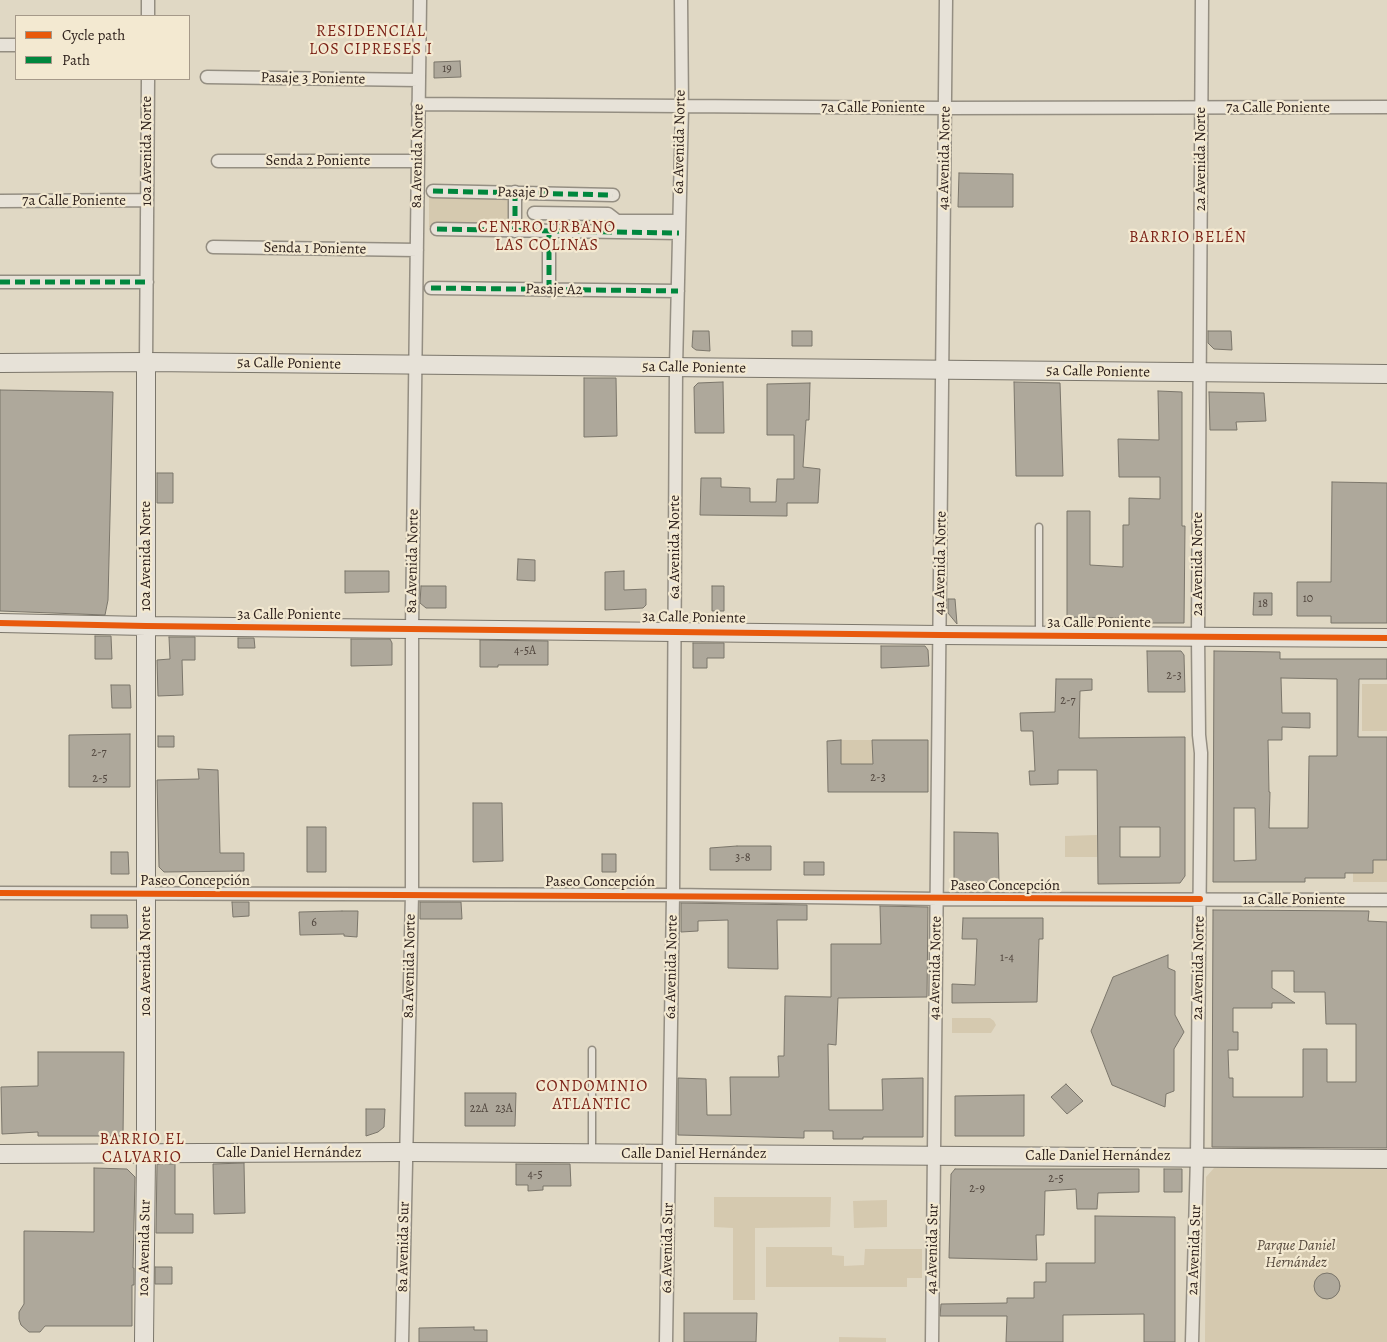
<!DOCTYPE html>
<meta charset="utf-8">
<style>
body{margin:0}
#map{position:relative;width:1387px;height:1342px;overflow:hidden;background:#e0d8c4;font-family:Alegreya,serif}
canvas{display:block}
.legend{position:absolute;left:15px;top:15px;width:175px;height:65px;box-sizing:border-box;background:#f3e9d1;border:1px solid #a59989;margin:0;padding:6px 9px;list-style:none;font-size:15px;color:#2f221d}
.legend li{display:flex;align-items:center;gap:10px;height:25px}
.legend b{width:25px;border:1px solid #a59989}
</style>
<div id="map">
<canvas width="1387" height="1342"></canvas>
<ul class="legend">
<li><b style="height:6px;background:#e8590c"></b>Cycle path</li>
<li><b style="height:6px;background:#00873e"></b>Path</li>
</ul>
</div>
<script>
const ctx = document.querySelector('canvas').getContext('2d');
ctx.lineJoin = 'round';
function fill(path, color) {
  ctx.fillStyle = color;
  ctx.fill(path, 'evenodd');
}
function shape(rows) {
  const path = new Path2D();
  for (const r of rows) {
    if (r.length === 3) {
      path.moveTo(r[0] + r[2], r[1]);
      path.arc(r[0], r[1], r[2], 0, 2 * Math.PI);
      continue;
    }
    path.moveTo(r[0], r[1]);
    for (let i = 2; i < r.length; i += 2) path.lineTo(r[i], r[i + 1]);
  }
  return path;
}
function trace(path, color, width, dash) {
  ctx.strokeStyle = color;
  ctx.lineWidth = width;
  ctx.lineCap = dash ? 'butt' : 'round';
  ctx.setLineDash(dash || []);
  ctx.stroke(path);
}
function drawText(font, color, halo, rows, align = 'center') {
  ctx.font = font + ' Alegreya,serif';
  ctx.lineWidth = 4.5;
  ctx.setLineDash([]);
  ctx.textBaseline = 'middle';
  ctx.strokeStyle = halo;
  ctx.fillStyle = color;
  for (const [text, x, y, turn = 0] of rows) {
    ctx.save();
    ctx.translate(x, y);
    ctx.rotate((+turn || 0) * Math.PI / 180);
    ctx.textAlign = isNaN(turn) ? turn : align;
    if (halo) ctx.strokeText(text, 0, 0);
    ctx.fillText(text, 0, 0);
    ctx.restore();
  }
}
const green = shape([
 [429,194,510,196,510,228,429,227],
 [1362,684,1387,684,1387,731,1362,731],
 [841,740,872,740,873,764,841,764],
 [1097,835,1097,857,1065,857,1065,836],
 [1373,852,1381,852,1381,860,1387,860,1387,882,1353,882,1353,873],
 [952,1018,990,1018,994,1021,996,1025,991,1033,952,1033],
 [1387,1167,1387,1342,1205,1342,1206,1177,1214,1168],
 [714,1197,831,1197,830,1227,755,1228,755,1300,733,1300,733,1228,714,1227],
 [887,1200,887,1227,854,1228,853,1201],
 [766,1247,832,1247,832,1255,844,1256,844,1266,864,1265,865,1249,922,1249,922,1278,907,1278,907,1287,766,1287],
 [839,1337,886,1338,886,1342,839,1342]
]);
const building = shape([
 [460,61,461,77,434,78,434,62,460,61],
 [959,173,1013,174,1013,207,958,207,959,173],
 [693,331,709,331,710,351,696,350,692,347,693,331],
 [792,331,812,331,812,346,792,346,792,331],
 [1208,331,1231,331,1232,350,1214,349,1208,343,1208,331],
 [584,378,616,378,617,436,584,437,584,378],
 [723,382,724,433,695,433,694,387,698,383,723,382],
 [1014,382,1060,383,1063,476,1016,476,1014,382],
 [810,383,809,420,806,420,803,467,820,469,818,503,787,503,787,516,700,515,701,478,721,478,721,487,750,488,750,502,776,502,777,479,794,479,794,435,767,435,767,384,810,383],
 [0,390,113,392,108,600,105,615,0,611,0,390],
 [1158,391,1182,392,1182,526,1185,526,1184,623,1121,623,1121,618,1067,617,1067,511,1090,511,1090,565,1123,567,1123,525,1129,525,1129,498,1160,499,1160,477,1119,477,1118,439,1159,440,1158,391],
 [1209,392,1264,393,1266,421,1236,422,1237,430,1210,430,1209,392],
 [157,473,173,473,173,503,157,503,157,473],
 [1332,482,1387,483,1387,623,1331,623,1331,616,1297,616,1297,582,1331,582,1332,482],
 [518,559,535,560,535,581,517,580,518,559],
 [345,571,389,571,389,592,345,593,345,571],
 [624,571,624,590,646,589,646,605,643,608,605,610,605,572,624,571],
 [421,586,446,586,446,608,426,608,420,603,421,586],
 [712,586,724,586,724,611,712,611,712,586],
 [1254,593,1272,593,1272,615,1253,615,1254,593],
 [948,599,955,599,957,624,948,613,948,599],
 [95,636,111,636,112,659,95,659,95,636],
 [169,637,195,637,195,660,182,660,183,695,158,696,157,660,170,659,169,637],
 [238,638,254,638,255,648,238,648,238,638],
 [351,639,390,639,392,643,392,665,351,666,351,639],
 [480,640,548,641,548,665,498,665,498,667,480,667,480,640],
 [693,643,724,643,724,658,707,658,707,668,693,668,693,643],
 [881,646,925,646,928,650,929,666,881,668,881,646],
 [1147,651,1181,651,1184,655,1185,692,1148,692,1147,651],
 [1214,651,1280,652,1280,659,1387,659,1387,679,1359,679,1358,737,1387,737,1387,860,1373,860,1373,873,1345,873,1345,878,1305,878,1305,882,1213,882,1214,651],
 [1281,678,1337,679,1337,756,1309,756,1308,828,1269,828,1270,792,1269,792,1268,740,1282,740,1282,727,1310,728,1310,713,1282,713,1281,678],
 [1234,808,1255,808,1256,860,1234,861,1234,808],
 [1056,679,1092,679,1092,690,1080,691,1079,738,1185,737,1185,876,1180,883,1098,884,1097,770,1058,770,1058,784,1030,785,1029,771,1035,771,1033,731,1021,731,1020,713,1055,712,1056,679],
 [1120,827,1160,827,1160,857,1120,857,1120,827],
 [111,685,130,685,131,708,112,708,111,685],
 [130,734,130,787,69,787,69,735,130,734],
 [158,736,174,736,174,747,158,747,158,736],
 [841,740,841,764,873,764,872,740,928,740,928,792,828,792,827,741,841,740],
 [198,769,218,770,220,853,244,853,244,871,164,872,159,867,157,780,199,779,198,769],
 [473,803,502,803,503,861,473,862,473,803],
 [307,827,326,827,326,872,307,872,307,827],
 [954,832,998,833,999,883,954,881,954,832],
 [737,846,771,846,771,870,710,870,710,848,737,846],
 [111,852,128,852,129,874,111,874,111,852],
 [602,854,616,854,616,872,602,872,602,854],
 [804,862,824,862,824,875,804,875,804,862],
 [232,902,249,902,249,916,233,917,232,902],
 [420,902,461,902,462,919,420,919,420,902],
 [681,903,807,905,807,920,777,920,778,969,728,968,728,920,698,921,698,931,681,932,681,903],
 [880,906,928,907,927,997,838,998,836,1045,828,1044,829,1110,883,1110,882,1079,923,1078,923,1137,863,1137,863,1139,833,1139,833,1131,804,1131,804,1138,678,1135,678,1078,706,1079,707,1115,731,1115,730,1077,779,1077,778,1056,784,1056,785,996,831,997,831,944,881,944,880,906],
 [1213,910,1369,911,1368,921,1387,922,1387,1148,1212,1147,1213,910],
 [1272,971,1294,971,1294,992,1325,992,1326,1024,1356,1024,1356,1082,1327,1082,1327,1049,1303,1049,1303,1097,1233,1097,1233,1078,1229,1078,1228,1050,1238,1050,1238,1032,1233,1032,1233,1008,1272,1008,1272,1003,1295,1003,1272,988,1272,971],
 [342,911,358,911,357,937,344,936,344,934,300,935,299,912,342,911],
 [91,915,127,915,128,928,91,928,91,915],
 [963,918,1043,918,1043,939,1039,939,1037,1002,952,1003,952,984,975,985,977,939,962,939,963,918],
 [1168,955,1168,968,1175,971,1175,1015,1184,1032,1174,1049,1174,1091,1166,1094,1165,1107,1112,1085,1091,1031,1113,977,1168,955],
 [38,1052,124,1052,123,1136,38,1136,38,1132,2,1134,1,1087,38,1086,38,1052],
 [1066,1084,1083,1101,1067,1114,1051,1097,1066,1084],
 [465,1093,516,1093,515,1126,465,1126,465,1093],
 [1024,1095,1024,1136,955,1136,955,1096,1024,1095],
 [366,1109,385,1109,384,1127,378,1132,366,1136,366,1109],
 [244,1163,245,1213,214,1214,213,1164,244,1163],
 [157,1164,175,1164,175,1214,193,1214,193,1233,156,1233,157,1164],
 [516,1164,570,1164,571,1186,543,1186,543,1190,528,1191,528,1185,516,1185,516,1164],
 [94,1168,127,1169,135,1177,133,1268,134,1268,134,1285,132,1285,132,1326,45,1326,40,1332,29,1332,21,1325,19,1319,19,1312,24,1304,24,1231,94,1232,94,1168],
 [955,1169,1139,1169,1139,1192,1098,1193,1097,1209,1077,1209,1076,1189,1045,1191,1044,1235,1036,1235,1037,1260,949,1258,951,1174,955,1169],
 [1164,1169,1182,1169,1182,1192,1164,1192,1164,1169],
 [1095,1216,1175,1217,1175,1342,1144,1342,1144,1314,1063,1315,1063,1342,1006,1342,1007,1316,940,1316,941,1304,1007,1303,1007,1298,1034,1298,1034,1282,1046,1282,1046,1263,1095,1263,1095,1216],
 [155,1267,172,1267,172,1284,155,1284,155,1267],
 [1327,1286,13],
 [684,1313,757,1313,756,1342,684,1342,684,1313],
 [474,1327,474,1330,487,1330,487,1342,419,1342,419,1328,474,1327]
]);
const lane = shape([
 [1039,527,1039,634],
 [592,1152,592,1050]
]);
const street = shape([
 [148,16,148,0],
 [0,45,16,45],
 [207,77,419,80],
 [418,104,945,108,1387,107],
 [218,161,418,161],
 [433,191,613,195],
 [0,201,147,200],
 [534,213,608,214,617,221,679,221],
 [437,229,679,233],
 [515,231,515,192],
 [213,247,417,250],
 [0,282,147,282],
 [431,288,678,291],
 [549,290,549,231],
 [146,362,148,79],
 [0,893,673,895,937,899,1387,900],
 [402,1342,412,894,412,628,420,0],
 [666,1342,673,895,676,368,682,107,681,0],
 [932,1342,946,0],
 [1192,1342,1197,1157,1201,753,1199,735,1198,636,1202,0]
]);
const secondary = shape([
 [0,363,146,362,1387,374],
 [0,623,146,626,940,635,1387,638],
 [0,1154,406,1152,1387,1159],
 [144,1342,146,1154,146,362]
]);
const quiet = shape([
 [433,191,613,195],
 [437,229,679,233],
 [515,231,515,192],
 [0,282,147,282],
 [431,288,678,291],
 [549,290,549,231]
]);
const cycleway = shape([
 [0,623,146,626,940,635,1387,638],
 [0,893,1200,899]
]);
const numberNames = [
 ["19",447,69],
 ["10",1308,599],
 ["18",1263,604],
 ["4-5A",525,651],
 ["2-3",1174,676],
 ["2-7",1068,701],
 ["2-7",99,753],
 ["2-3",878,778],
 ["2-5",100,779],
 ["3-8",743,858],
 ["6",314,923],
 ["1-4",1007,958],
 ["22A",479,1109],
 ["23A",504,1109],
 ["4-5",535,1175],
 ["2-5",1056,1179],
 ["2-9",977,1189]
];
const streetNames = [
 ["Pasaje 3 Poniente",313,79,1],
 ["7a Calle Poniente",873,108],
 ["7a Calle Poniente",1278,108],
 ["6a Avenida Norte",680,142,-89],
 ["10a Avenida Norte",147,151,-90],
 ["8a Avenida Norte",418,156,-89],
 ["4a Avenida Norte",945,158,-89],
 ["2a Avenida Norte",1201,159,-90],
 ["Senda 2 Poniente",318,161],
 ["Pasaje D",523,193,1],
 ["7a Calle Poniente",74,201],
 ["Senda 1 Poniente",315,249,1],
 ["Pasaje A2",554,290,1],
 ["5a Calle Poniente",289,364,1],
 ["5a Calle Poniente",694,368,1],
 ["5a Calle Poniente",1098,372,1],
 ["6a Avenida Norte",675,547,-90],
 ["10a Avenida Norte",146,556,-90],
 ["8a Avenida Norte",413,561,-89],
 ["4a Avenida Norte",941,563,-89],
 ["2a Avenida Norte",1198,564,-90],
 ["3a Calle Poniente",289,615],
 ["3a Calle Poniente",694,618,1],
 ["3a Calle Poniente",1099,623],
 ["Paseo Concepción",195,881],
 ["Paseo Concepción",600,882],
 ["Paseo Concepción",1005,886],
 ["1a Calle Poniente",1294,900],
 ["10a Avenida Norte",146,961,-90],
 ["8a Avenida Norte",410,966,-89],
 ["6a Avenida Norte",672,967,-89],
 ["4a Avenida Norte",936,968,-89],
 ["2a Avenida Norte",1199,968,-89],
 ["Calle Daniel Hernández",289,1153],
 ["Calle Daniel Hernández",694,1154],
 ["Calle Daniel Hernández",1098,1156],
 ["8a Avenida Sur",404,1247,-89],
 ["10a Avenida Sur",145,1248,-89],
 ["6a Avenida Sur",668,1248,-89],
 ["4a Avenida Sur",933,1249,-89],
 ["2a Avenida Sur",1195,1250,-88]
];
const parkNames = [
 ["Parque Daniel",1296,1246],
 ["Hernández",1296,1263]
];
const neighbourhoodNames = [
 ["RESIDENCIAL",371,32],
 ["LOS CIPRESES I",371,50],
 ["CENTRO URBANO",547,228],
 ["LAS COLINAS",547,246],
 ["BARRIO BELÉN",1188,238],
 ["CONDOMINIO",592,1087],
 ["ATLANTIC",592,1105],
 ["BARRIO EL",142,1140],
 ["CALVARIO",142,1158]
];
fill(green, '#d5c9af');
fill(building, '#aea89b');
trace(building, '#7b766b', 1);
trace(lane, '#948e82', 9);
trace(street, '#948e82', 15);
trace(secondary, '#7b766b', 20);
trace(lane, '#e7e2d8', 6);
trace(street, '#e7e2d8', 12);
trace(secondary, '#e7e2d8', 18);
trace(quiet, '#00873e', 5, [10, 5]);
trace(cycleway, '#e8590c', 6);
drawText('12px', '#4f443c', null, numberNames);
drawText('15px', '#2f221d', '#f3e9d1', streetNames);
drawText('italic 15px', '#56493d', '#f3e9d1', parkNames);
ctx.letterSpacing = '1px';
drawText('16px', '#7a1f14', '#f3e9d1', neighbourhoodNames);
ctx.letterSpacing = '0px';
</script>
